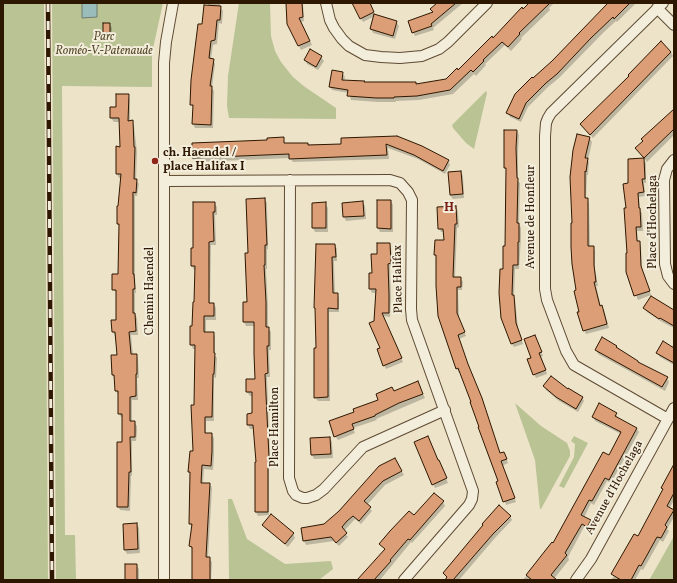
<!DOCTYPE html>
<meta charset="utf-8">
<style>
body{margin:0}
#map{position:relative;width:677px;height:583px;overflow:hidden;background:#ece3c9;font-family:Vollkorn,serif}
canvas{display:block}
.frame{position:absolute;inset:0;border:4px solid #2e1700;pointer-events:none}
</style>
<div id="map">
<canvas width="677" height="583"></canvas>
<div class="frame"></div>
</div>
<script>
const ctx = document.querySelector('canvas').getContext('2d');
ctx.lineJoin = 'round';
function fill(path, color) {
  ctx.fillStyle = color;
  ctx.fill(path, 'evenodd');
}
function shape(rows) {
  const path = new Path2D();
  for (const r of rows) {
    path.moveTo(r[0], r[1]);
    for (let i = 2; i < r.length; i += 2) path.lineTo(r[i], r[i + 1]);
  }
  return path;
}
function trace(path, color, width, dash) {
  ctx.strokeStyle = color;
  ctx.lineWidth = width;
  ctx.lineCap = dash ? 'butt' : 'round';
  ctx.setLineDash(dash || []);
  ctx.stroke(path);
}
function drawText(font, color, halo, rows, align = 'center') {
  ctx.font = font + ' Vollkorn,serif';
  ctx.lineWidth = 4;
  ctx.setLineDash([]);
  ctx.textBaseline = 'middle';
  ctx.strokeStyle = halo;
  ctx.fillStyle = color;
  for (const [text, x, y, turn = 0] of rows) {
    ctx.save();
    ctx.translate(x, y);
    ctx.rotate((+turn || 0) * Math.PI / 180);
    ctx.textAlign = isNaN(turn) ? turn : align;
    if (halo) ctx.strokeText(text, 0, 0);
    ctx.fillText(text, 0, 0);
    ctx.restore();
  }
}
const green = shape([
 [3,3,44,3,48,580,3,580],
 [52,3,163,3,152,53,152,87,62,86,65,535,75,535,76,580,56,580],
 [239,3,270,3,271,36,275,51,281,62,293,77,305,87,336,108,336,119,229,118,227,106,228,76],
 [486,91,487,93,474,149,466,143,453,128,452,125],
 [515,403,541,426,564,441,567,443,570,451,570,456,541,509,540,509,535,460],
 [574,436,588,443,564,488,559,486,574,457,575,444,571,441],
 [228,499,232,499,247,539,285,564,331,561,333,569,319,580,229,580],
 [674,536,674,580,649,580,655,570]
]);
const water = shape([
 [82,3,97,3,97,17,82,18,82,3]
]);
const shadow = shape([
 [208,3,220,3,220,7,223,11,222,24,219,23,217,44,213,45,211,59,213,60,215,64,212,88,214,91,213,128,195,128,193,124,194,109,191,104],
 [290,3,303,3,304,21,301,22,312,45,301,50,288,24],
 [353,3,369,3,375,16,396,22,399,26,395,39,373,33,371,29,375,16,363,22],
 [438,3,463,3,433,28,434,30,415,36,413,32,434,13,431,9],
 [531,3,554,3,549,8,550,10,521,38,522,39,511,51,505,45,485,64,486,65,476,76,474,74,453,94,419,100,396,101,396,102,378,102,351,100,349,93,332,90,330,86,342,73,345,77,344,81,364,82,416,83,417,85,446,80,493,39],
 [610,3,636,3,617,22,616,21,604,32,559,78,548,87,528,107,521,122,510,117,508,113,533,79,553,62],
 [104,24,109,24,112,28,111,37,106,37,104,33],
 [671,52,673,56,593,138,581,124],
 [321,57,324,61,318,70,307,64,305,60],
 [128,95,130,99,130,122,132,122,134,126,137,152,136,180,139,184,137,196,135,196,135,277,136,293,135,293,135,314,137,318,138,335,131,335,133,355,136,355,138,359,139,378,137,378,138,400,132,400,132,422,134,422,137,426,137,432,136,441,132,441,132,476,131,476,130,511,120,510,118,506,123,443,123,417,121,417,119,413,119,395,116,391,115,379,113,375,118,356,115,336,113,332,113,321,117,321,117,293,113,289,119,275,120,227,118,224,122,178,119,178,117,174,121,148,120,122,114,122,111,118],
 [674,109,674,135,647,162,639,152,644,142,642,140],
 [517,131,519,135,518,152,518,181,520,183,519,224,521,228,521,238,519,269,515,269,514,297,515,300,518,328,523,344,514,347,511,343,504,270,506,247,507,171,505,168],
 [397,137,448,161,450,165,445,174,418,159,388,148,389,159,293,162,290,158,195,162,193,158,193,144,268,141,283,138,285,144,342,145],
 [589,138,592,142,588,160,589,163,588,175,587,175,586,199,589,203,590,247,593,247,595,251,595,269,598,286,596,286,601,307,604,310,609,328,586,334,584,330,577,291,572,177],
 [643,159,646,163,646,183,644,183,645,196,639,197,640,210,642,213,643,231,637,231,638,242,641,246,642,271,651,295,638,300,627,272,627,209,629,184],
 [461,172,463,176,464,198,453,199,450,195],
 [265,199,267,203,268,249,267,249,267,269,266,269,268,307,268,328,271,332,271,350,269,350,270,377,267,377,270,461,269,461,269,515,258,516,256,512,257,463,254,429,250,429,248,425,248,415,253,414,253,396,250,396,247,392,256,380,255,326,246,326,244,322,248,303,249,254],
 [378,201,391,201,393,205,393,232,380,232,378,228],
 [362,202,365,206,366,219,346,221,344,217],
 [214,203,217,207,217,215,215,215,216,245,211,245,210,304,214,304,216,308,216,320,206,320,206,333,213,333,215,337,215,356,217,358,216,378,214,377,214,421,206,421,206,434,211,434,214,438,214,456,213,470,204,469,203,484,210,484,212,488,208,558,212,562,211,580,194,580,193,550,190,546,192,528,190,523,191,475,189,472,194,452,196,349,193,349,191,345,191,327,193,327,196,270,194,270,192,266,192,249,194,249],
 [325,204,328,208,328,232,315,232,313,228],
 [456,207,458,211,459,227,457,228,455,278,460,278,463,282,462,290,458,290,459,318,466,336,459,339,500,454,506,457,508,463,502,466,516,502,506,505,461,372,459,373,457,369,439,316,437,259,435,255,445,240,445,232,441,232,439,228],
 [389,244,391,248,393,267,390,267,391,298,390,317,383,316,403,362,386,369,384,365,375,322,376,293,372,293,370,289,378,255],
 [335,245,337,249,337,261,334,261,335,294,337,294,339,298,339,312,329,312,330,401,318,401,315,397,318,349,316,310],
 [644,308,674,310,674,328,662,322,647,312],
 [535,336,543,356,541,357,547,374,536,378,534,374,533,358],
 [673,345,674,345,674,365,660,357,657,353,672,348],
 [616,346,618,349,639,363,667,378,669,382,665,391,598,354,596,350],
 [418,383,425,398,376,419,377,420,353,428,355,433,338,440,335,436,355,412,394,392],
 [544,386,568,391,582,397,584,401,578,412,559,401,546,390],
 [616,413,618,419,636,428,639,432,611,483,607,481,594,505,591,503,584,518,590,521,592,525,590,530,584,527,568,557,569,560,553,580,523,580,552,544,553,545,609,457,621,434,595,421,593,417],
 [330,438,332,442,333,458,314,459,312,455],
 [395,459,404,475,385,485,367,505,372,511,361,524,355,519,344,531,348,537,339,546,334,541,306,545,304,541,324,525],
 [438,461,441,465,448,483,435,488,433,484],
 [674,464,674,500,669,509,673,511,674,517,667,529,669,531,663,542,660,540,643,570,641,569,635,580,611,580,614,576,612,574,638,538,663,490],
 [443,502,445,506,412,543,411,542,380,580,359,580,386,551,381,544,414,517],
 [510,516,512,520,495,538,459,580,446,580,448,578,444,573],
 [137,524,139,528,140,553,127,554,125,550],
 [263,525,293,534,295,538,288,547,266,529],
 [136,565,139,569,139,580,126,580]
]);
const building = shape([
 [286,3,302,3,303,17,299,18,310,41,298,46,287,24,286,3],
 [352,3,370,3,374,12,360,19,352,3],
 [437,3,456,3,431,24,432,26,412,33,408,21,433,12,430,9,437,3],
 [529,3,550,3,519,33,520,34,508,47,502,42,483,60,484,61,473,72,471,70,450,90,417,96,394,97,394,98,376,98,347,96,348,90,329,87,332,70,343,72,342,80,365,81,364,82,416,82,416,84,446,79,457,68,458,70,492,36,493,38,522,7,523,9,529,3],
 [608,3,630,3,614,19,613,17,591,38,557,74,546,83,526,103,519,119,506,113,515,94,532,77,533,78,552,61,608,3],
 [204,5,221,6,220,20,217,20,215,40,211,41,209,58,214,59,210,86,212,86,211,125,192,124,193,105,190,105,191,80,198,24,202,24,204,5],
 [374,14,397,21,393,36,370,29,374,14],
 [103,23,110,23,110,33,103,33,103,23],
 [661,41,671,52,590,135,580,124,629,76,628,75,661,41],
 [310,49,322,56,316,67,304,60,310,49],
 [116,94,129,94,128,121,133,120,134,147,135,147,134,179,137,179,136,193,133,192,133,274,134,274,135,289,133,289,133,313,135,313,136,331,129,332,131,354,137,354,137,374,136,374,136,396,130,397,130,421,135,421,135,437,130,437,131,472,129,472,128,507,117,507,117,442,122,442,122,414,118,414,118,391,115,391,114,375,112,375,111,355,117,355,115,332,112,332,111,320,116,320,116,290,112,290,112,274,118,274,119,224,117,224,117,206,118,206,121,174,116,174,116,146,120,147,119,118,110,118,110,107,116,107,116,94],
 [674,109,674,129,644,158,635,148,643,141,641,139,674,109],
 [504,130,517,130,516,148,517,178,518,178,517,223,519,223,519,242,518,242,518,265,513,265,512,295,514,295,516,323,522,340,511,344,501,318,499,293,500,269,503,269,503,246,505,246,506,168,504,168,504,130],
 [577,134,590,137,585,158,588,158,586,172,585,171,585,198,588,198,588,246,594,246,594,265,596,282,594,282,600,306,602,305,607,324,583,331,577,312,579,312,574,291,576,290,572,264,571,247,571,223,572,223,570,177,573,150,577,134],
 [397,136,422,146,449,160,443,171,414,155,386,144,387,155,289,159,289,154,192,158,192,143,267,140,267,138,284,137,284,143,308,143,308,145,341,144,341,138,397,136],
 [644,158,645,179,642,179,644,192,638,193,639,208,640,208,641,227,636,227,637,241,640,241,641,266,650,291,634,296,626,272,626,253,627,253,624,208,626,208,623,184,628,183,628,159,644,158],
 [461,171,463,194,450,195,448,172,461,171],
 [265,198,267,245,265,245,265,265,264,265,266,302,266,327,269,327,269,346,267,346,268,373,265,374,269,457,268,457,268,512,255,512,255,462,256,462,253,425,247,425,247,414,252,413,252,392,246,392,246,379,255,379,254,354,254,322,243,322,243,302,247,302,245,253,248,253,246,199,265,198],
 [377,200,391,200,391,229,377,228,377,200],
 [363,201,364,216,343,217,342,203,363,201],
 [193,202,215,202,215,212,213,212,214,241,209,242,209,303,214,303,214,316,204,316,204,332,214,332,214,353,215,353,214,374,213,374,212,417,205,417,205,433,212,433,212,451,211,466,202,465,201,483,210,483,206,557,210,557,210,580,192,580,192,547,189,546,192,524,189,524,190,472,188,472,190,451,193,451,191,405,194,405,195,345,190,345,190,326,192,326,193,302,194,302,195,266,191,266,191,248,193,248,193,202],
 [326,202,326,228,312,228,312,203,326,202],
 [456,206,457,224,455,224,453,277,461,277,461,287,457,287,457,313,465,332,458,335,468,364,482,398,500,453,504,452,507,459,501,461,515,498,503,502,496,482,498,481,478,427,479,427,470,402,471,402,458,368,456,369,438,316,436,286,436,255,434,255,435,240,444,240,443,229,438,229,437,207,456,206],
 [377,243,390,243,391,263,388,264,389,294,389,313,382,313,402,358,383,366,377,349,380,348,369,323,374,321,376,289,369,289,369,273,372,273,371,254,377,254,377,243],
 [316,244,335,244,336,257,332,257,333,293,338,293,338,309,328,308,328,397,314,398,314,348,316,348,315,308,314,308,316,244],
 [651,296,674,310,674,326,660,318,659,319,643,308,651,296],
 [535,335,542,352,539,353,546,370,533,375,527,359,531,358,524,339,535,335],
 [602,337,617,346,616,347,638,361,638,362,668,377,662,387,595,350,602,337],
 [663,341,674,348,674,363,656,353,663,341],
 [551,376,568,389,568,388,583,397,576,409,556,397,543,386,551,376],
 [418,381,423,394,399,403,375,415,375,416,352,424,354,429,334,437,329,421,354,412,353,409,378,400,376,394,392,387,394,391,418,381],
 [599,403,617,413,615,416,637,428,609,480,605,478,592,501,589,500,581,515,591,520,587,527,582,524,565,553,567,555,551,575,557,580,532,580,526,575,552,542,553,543,603,452,609,455,621,432,592,417,599,403],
 [428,436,438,460,439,460,447,478,432,485,414,442,428,436],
 [330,437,331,454,311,455,310,438,330,437],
 [395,458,402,471,383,481,364,501,371,507,359,521,353,516,347,521,342,527,347,533,336,543,331,537,303,541,301,528,324,524,339,511,379,466,395,458],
 [674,464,674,493,667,506,674,510,665,525,667,527,661,538,657,537,641,566,639,565,631,580,621,580,611,574,634,534,638,536,663,489,661,488,674,464],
 [434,493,444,501,424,524,410,540,408,539,390,560,391,561,374,580,357,580,385,549,379,544,390,531,409,511,414,515,434,493],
 [499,505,511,516,493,534,453,580,445,580,447,577,443,573,483,525,482,524,499,505],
 [271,514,294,533,285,544,262,525,271,514],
 [137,523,138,549,124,550,123,524,137,523],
 [125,564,137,564,137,580,125,580,125,564]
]);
const minor = shape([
 [326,3,330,20,334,28,342,39,349,46,365,55,381,57,400,58,422,56,439,49,448,42,487,3],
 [663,3,551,113,548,118,546,123,545,136,545,289,547,300,566,351,574,365,668,419],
 [657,8,674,25],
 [674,160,667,169,664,180,665,264,668,276,674,284],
 [290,180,289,478,293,491,296,495,303,498,307,498,316,495,324,489,363,447,445,410],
 [164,181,390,180,400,183,408,192,412,200,411,309,412,320,473,491,472,499,469,505,404,580],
 [164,580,164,63,166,42,173,3],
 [576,580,591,559,674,408]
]);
const rail = shape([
 [48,3,52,580]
]);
const markers = [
 [155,161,4,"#8f2418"]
];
const parkNames = [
 ["Parc",104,38],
 ["Roméo-V.-Patenaude",104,52]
];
const poiNames = [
 ["ch. Haendel /",163,154],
 ["place Halifax I",163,168]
];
const streetNames = [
 ["Avenue de Honfleur",532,217,-90],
 ["Place d'Hochelaga",654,222,-90],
 ["Place Halifax",399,279,-91],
 ["Chemin Haendel",151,291,-90],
 ["Place Hamilton",276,427,-90],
 ["Avenue d'Hochelaga",615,488,-61]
];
const neighbourhoodNames = [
 ["H",449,209]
];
fill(green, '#bac394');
fill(water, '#9abdbb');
trace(water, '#6f7b70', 1);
fill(shadow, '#0003');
fill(building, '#db9e77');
trace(building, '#2e1700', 1);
trace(minor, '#5e4a32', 12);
trace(minor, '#f3eddc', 10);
trace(rail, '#2e1700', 4.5);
trace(rail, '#f3eddc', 3, [9]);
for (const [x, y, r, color] of markers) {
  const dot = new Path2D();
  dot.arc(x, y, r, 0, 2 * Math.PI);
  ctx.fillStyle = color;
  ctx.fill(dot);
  trace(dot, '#f3eddc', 1.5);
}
drawText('italic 12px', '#584b2c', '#f3eddc', parkNames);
drawText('bold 12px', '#2e1700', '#f3eddc', poiNames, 'left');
drawText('12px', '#2e1700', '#f3eddc', streetNames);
drawText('bold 13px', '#7a1f14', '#f3eddc', neighbourhoodNames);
</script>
